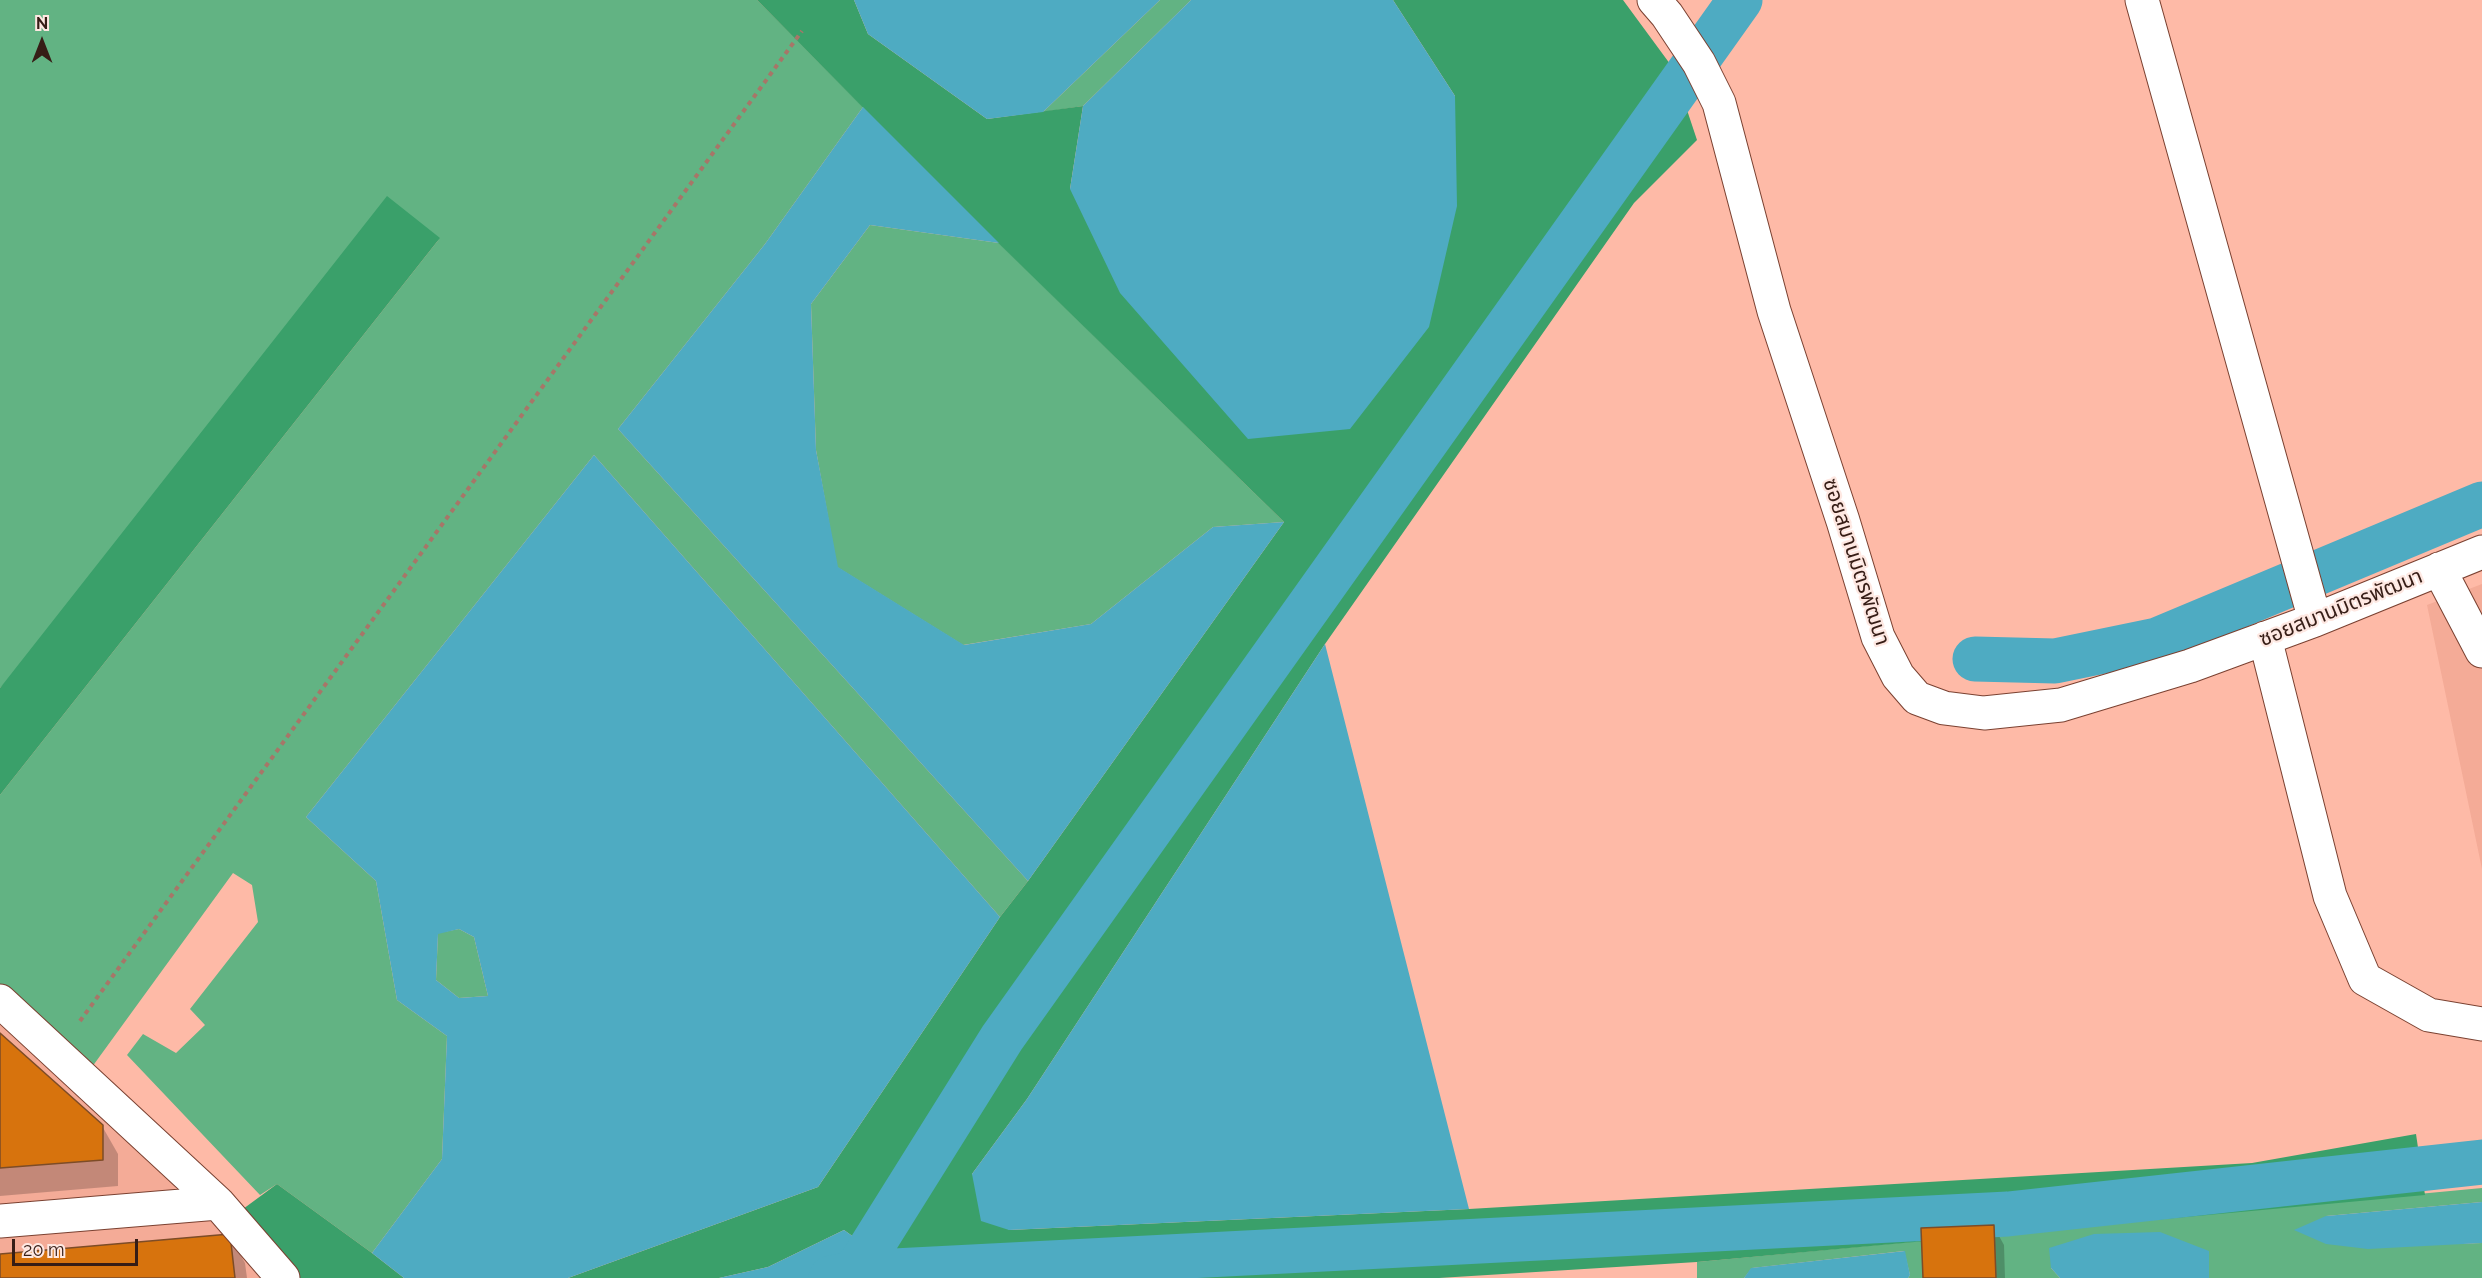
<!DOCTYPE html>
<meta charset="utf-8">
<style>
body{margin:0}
#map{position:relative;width:2482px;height:1278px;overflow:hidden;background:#febaa7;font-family:Raleway,sans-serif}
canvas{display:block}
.north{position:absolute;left:12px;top:12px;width:60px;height:60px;-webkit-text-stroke:4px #fee8e2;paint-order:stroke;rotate:0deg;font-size:16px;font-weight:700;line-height:24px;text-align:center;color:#361d16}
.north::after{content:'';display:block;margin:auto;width:21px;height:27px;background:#361d16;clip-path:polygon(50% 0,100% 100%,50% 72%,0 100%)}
.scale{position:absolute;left:12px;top:1239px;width:126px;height:27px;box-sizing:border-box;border:3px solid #361d16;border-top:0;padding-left:8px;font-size:18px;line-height:21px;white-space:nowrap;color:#361d16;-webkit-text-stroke:4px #fee8e2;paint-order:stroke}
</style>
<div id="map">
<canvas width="2482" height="1278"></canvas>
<div class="north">N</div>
<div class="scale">20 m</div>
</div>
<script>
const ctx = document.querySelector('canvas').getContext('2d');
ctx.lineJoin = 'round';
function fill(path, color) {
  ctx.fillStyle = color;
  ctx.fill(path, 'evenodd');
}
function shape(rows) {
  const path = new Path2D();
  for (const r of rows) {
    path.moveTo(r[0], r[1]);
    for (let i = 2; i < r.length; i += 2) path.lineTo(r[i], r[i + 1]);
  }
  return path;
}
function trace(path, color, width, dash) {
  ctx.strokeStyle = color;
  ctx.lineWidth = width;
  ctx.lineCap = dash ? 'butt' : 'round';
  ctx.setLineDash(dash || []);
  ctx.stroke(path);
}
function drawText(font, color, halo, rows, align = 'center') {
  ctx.font = font + ' Raleway,"Noto Sans Thai",sans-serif';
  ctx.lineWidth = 4.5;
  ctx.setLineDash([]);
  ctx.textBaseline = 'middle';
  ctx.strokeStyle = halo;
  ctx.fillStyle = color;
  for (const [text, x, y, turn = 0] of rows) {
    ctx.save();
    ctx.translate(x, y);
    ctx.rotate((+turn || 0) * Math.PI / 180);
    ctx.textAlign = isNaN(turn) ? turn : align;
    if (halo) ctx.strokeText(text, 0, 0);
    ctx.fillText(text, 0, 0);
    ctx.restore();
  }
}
const built = shape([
 [2482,584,2482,869,2427,605],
 [0,978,282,1278,0,1278]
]);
const green = shape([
 [0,0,757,0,863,107,765,244,618,429,1028,881,1000,917,594,455,306,817,376,881,397,1000,447,1036,442,1159,372,1253,277,1184,260,1195,127,1055,143,1034,176,1053,205,1025,190,1009,258,922,252,885,233,873,84,1078,0,989,0,795,440,238,0,688],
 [1160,0,1191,0,1083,106,1043,112],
 [870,225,999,243,1284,522,1213,527,1091,624,963,645,837,567,816,450,811,304],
 [459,929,474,937,488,996,459,998,436,980,438,933],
 [2482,1188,2482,1202,2326,1216,2455,1244,2482,1243,2482,1278,2209,1278,2209,1251,2051,1268,2060,1278,1908,1278,1910,1275,1904,1251,1752,1268,1744,1278,1697,1278,1697,1262]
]);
const forest = shape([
 [757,0,854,0,868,34,987,119,1083,106,1070,189,1455,96,1393,0,1623,0,1673,68,1697,140,1634,203,1325,644,1027,1099,972,1174,1009,1230,1469,1209,2252,1163,2416,1134,2425,1195,1697,1262,1439,1278,876,1278,880,1256,844,1230,768,1267,719,1278,568,1278,818,1187,1000,917,1028,881,1284,522,946,192],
 [387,196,440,238,0,795,0,688],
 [277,1184,372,1253,404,1278,282,1278,243,1209]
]);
const water = shape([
 [854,0,1160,0,1043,112,987,119,868,34],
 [1191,0,1393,0,1455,96,1457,206,1429,327,1350,429,1248,439,1120,293,1070,189,1083,106],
 [863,107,999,243,870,225,811,304,816,450,838,567,964,645,1091,624,1213,527,1284,522,1028,881,618,429,765,244],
 [594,455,1000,917,818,1187,568,1278,404,1278,372,1253,442,1159,447,1036,397,1000,376,881,306,817],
 [459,929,474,937,488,996,459,998,436,980,438,934],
 [1325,644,1469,1209,1009,1230,981,1221,972,1174,1027,1099],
 [2482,1202,2482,1243,2368,1249,2326,1244,2294,1230,2326,1216],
 [844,1230,880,1256,876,1278,719,1278,768,1267],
 [2160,1232,2209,1251,2209,1278,2060,1278,2051,1268,2049,1248,2094,1234],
 [1905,1251,1910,1275,1908,1278,1744,1278,1751,1268]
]);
const shadow = shape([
 [0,1035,102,1126,118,1154,118,1186,0,1196],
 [1994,1227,2004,1245,2005,1278,1924,1278],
 [229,1235,245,1263,247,1278,0,1278,0,1255]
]);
const canal = shape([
 [1975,659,2055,661,2157,640,2482,504],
 [855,1273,2008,1214,2482,1162],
 [831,1278,855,1273,1002,1038,1740,0]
]);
const building = shape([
 [0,1033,103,1125,103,1160,0,1168,0,1033],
 [1994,1225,1996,1278,1923,1278,1921,1228,1994,1225],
 [230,1234,235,1278,0,1278,0,1254,230,1234]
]);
const path = shape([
 [80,1021,802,31]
]);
const minor = shape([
 [1654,0,1667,15,1699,63,1719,103,1774,311,1843,521,1878,637,1898,676,1917,698,1944,708,1984,713,2061,705,2190,666,2315,620,2482,552],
 [2142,0,2315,620],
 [2439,569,2482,651],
 [2265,638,2330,896,2365,979,2429,1015,2482,1024],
 [0,1001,218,1203,283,1278],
 [0,1221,218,1203]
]);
const streetNames = [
 ["ซอยสมานมิตรพัฒนา",1856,562,72],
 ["ซอยสมานมิตรพัฒนา",2341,608,-22]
];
fill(built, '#f4ab97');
fill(green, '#62b383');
fill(forest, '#3aa06a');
fill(water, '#4eabc2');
fill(shadow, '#0003');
trace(canal, '#4eabc2', 45);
fill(building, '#d7730d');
trace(building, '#7d4c27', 1.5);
trace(minor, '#7a4131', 35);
trace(path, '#a77668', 4, [4.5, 4.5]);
trace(minor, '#fff', 33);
drawText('21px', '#361d16', '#fee8e2', streetNames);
</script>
